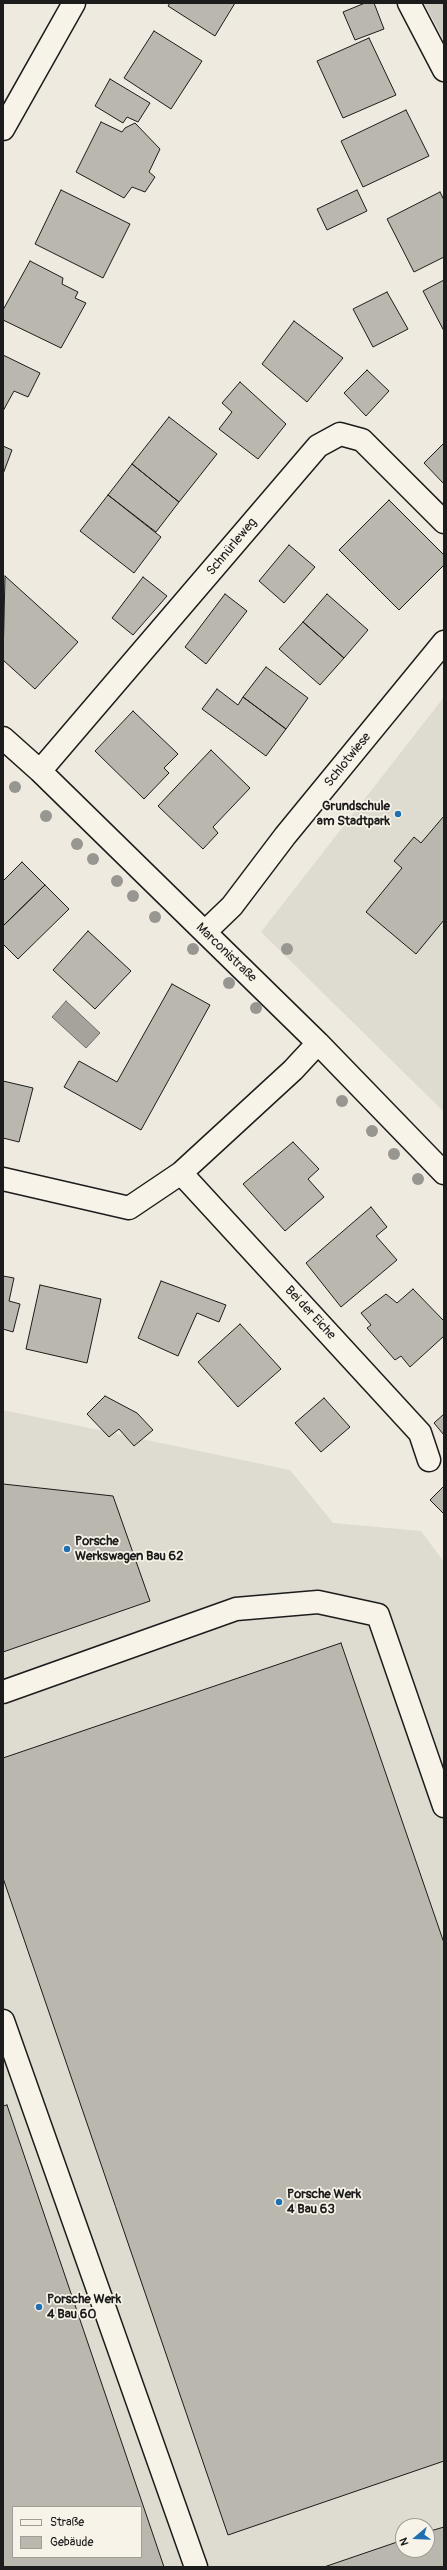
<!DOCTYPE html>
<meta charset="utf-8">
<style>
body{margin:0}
#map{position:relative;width:447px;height:2570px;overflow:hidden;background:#eeeae0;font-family:Pangolin,sans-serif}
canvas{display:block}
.frame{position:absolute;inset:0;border:4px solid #1c1c1c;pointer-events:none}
.legend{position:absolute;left:12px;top:2506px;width:130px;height:52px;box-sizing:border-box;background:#f7f3e8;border:1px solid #9f9d96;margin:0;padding:5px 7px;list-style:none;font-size:12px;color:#1c1c1c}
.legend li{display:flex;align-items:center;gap:8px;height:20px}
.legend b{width:20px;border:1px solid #9f9d96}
.north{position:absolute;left:395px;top:2518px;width:40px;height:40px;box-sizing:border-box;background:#f7f3e8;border:1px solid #9f9d96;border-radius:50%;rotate:251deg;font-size:11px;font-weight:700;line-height:16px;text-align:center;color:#1c1c1c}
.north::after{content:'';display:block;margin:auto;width:14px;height:18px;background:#1f6fb2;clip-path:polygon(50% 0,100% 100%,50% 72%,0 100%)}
</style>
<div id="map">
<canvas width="447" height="2570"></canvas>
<div class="frame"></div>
<ul class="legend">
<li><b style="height:5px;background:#f7f3e8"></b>Straße</li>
<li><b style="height:11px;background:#bab7af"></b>Gebäude</li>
</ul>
<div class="north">N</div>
</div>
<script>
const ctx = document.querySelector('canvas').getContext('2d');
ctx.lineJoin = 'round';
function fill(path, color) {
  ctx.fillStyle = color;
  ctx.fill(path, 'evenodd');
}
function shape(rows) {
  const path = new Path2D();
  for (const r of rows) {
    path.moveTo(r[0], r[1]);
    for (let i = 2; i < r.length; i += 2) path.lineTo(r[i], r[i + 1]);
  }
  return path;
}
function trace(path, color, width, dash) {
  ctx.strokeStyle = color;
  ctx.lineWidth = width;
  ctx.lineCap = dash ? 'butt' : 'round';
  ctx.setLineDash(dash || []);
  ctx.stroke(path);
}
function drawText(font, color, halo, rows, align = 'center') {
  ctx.font = font + ' Pangolin,sans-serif';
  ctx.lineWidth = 3.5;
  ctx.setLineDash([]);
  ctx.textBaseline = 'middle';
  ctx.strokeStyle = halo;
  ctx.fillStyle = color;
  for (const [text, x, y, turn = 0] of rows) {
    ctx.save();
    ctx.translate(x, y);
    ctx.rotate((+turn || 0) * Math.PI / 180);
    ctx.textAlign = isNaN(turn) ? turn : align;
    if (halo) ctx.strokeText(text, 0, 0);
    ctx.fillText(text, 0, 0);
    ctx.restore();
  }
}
const built = shape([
 [444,697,444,1112,261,932],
 [3,1410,290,1470,333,1523,421,1531,444,1562,444,2567,3,2567],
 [13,2507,141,2507,141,2557,13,2557],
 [403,2526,427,2526,427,2550,403,2550]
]);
const green = shape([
 [424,3,444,3,444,41]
]);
const water = shape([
 [66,1001,100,1033,86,1048,52,1017,66,1001]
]);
const building = shape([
 [170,3,235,3,215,36,168,6,170,3],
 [365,3,374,3,384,29,355,40,343,12,365,3],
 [154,31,202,61,171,109,124,78,154,31],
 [369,38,396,95,343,118,317,61,369,38],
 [110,79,150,103,138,122,127,117,123,123,95,106,110,79],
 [406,110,429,156,363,187,341,141,406,110],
 [101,122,122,132,125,128,135,123,160,149,149,172,155,177,145,192,132,187,124,198,76,172,101,122],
 [61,190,130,224,103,278,35,244,61,190],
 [357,190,367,211,327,230,317,209,357,190],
 [440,192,444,200,444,257,414,272,387,219,440,192],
 [30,261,63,278,62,284,78,292,75,298,86,303,61,348,3,320,3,310,30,261],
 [444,280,444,331,423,291,444,280],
 [387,292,408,329,373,347,353,309,387,292],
 [294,321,343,358,307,402,262,364,294,321],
 [3,355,40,373,28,397,14,391,3,411,3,355],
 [367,370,389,391,366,416,344,393,367,370],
 [240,382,286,424,258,459,219,429,232,412,222,403,240,382],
 [169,417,217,454,179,502,132,464,169,417],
 [444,443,444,484,424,463,444,443],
 [3,446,12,450,3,474,3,446],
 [132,464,179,502,156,532,108,495,132,464],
 [108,495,161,537,134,573,80,531,108,495],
 [389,500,444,555,444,565,399,610,339,550,389,500],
 [289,545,315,567,284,603,259,581,289,545],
 [5,576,78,642,35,689,3,660,5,576],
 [143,577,167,596,133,635,112,618,143,577],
 [225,594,247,611,206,664,185,647,225,594],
 [327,594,368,630,344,658,303,622,327,594],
 [303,622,344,658,320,685,279,649,303,622],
 [266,667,308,698,286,729,243,697,266,667],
 [217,689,238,705,243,697,286,729,266,756,202,709,217,689],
 [133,711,178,754,164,768,169,773,144,799,95,751,133,711],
 [211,750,250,788,213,827,218,833,203,849,158,806,211,750],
 [444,816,444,920,416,954,366,912,402,868,394,861,414,837,421,843,444,816],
 [22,862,45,885,3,926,3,881,22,862],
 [45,885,69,909,18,959,3,944,3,926,45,885],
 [88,931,131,971,95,1009,53,970,88,931],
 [172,984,210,1005,141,1130,64,1087,79,1061,117,1082,172,984],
 [3,1081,33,1088,19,1142,3,1138,3,1081],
 [293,1142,319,1169,308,1179,324,1197,285,1231,243,1184,293,1142],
 [371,1207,387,1227,376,1236,397,1260,341,1307,306,1263,371,1207],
 [3,1276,14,1278,9,1301,20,1304,13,1332,3,1329,3,1276],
 [161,1281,226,1305,219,1322,197,1313,178,1356,138,1338,161,1281],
 [40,1285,101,1299,87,1363,26,1349,40,1285],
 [413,1289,444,1321,444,1336,410,1367,401,1356,395,1360,367,1328,371,1325,361,1313,386,1294,397,1303,413,1289],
 [240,1324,281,1369,238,1407,198,1362,240,1324],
 [105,1396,137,1413,153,1430,134,1446,119,1429,109,1437,87,1414,105,1396],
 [324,1398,350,1427,321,1452,295,1423,324,1398],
 [444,1414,444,1435,434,1423,444,1414],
 [3,1484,113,1496,150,1601,3,1652,3,1484],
 [444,1486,444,1514,430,1500,444,1486],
 [341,1643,444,1943,444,2461,228,2535,3,1878,3,1758,341,1643],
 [7,2105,164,2567,3,2567,3,2106,7,2105],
 [13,2507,141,2507,141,2557,13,2557,13,2507],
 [444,2527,444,2567,324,2567,403,2540,403,2550,427,2550,427,2532,444,2527]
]);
const minor = shape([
 [409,3,444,70],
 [3,129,74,3],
 [3,738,40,771,318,1043,444,1173],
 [40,771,318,446,340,434,362,440,444,522],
 [205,932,232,906,285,836,444,642],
 [181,1173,420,1433,429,1460],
 [3,1179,129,1208,181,1173,293,1070,318,1043],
 [3,1692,236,1609,318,1602,378,1615,444,1806],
 [3,2021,196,2567]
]);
const trees = [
 [15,787],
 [46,816],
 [77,844],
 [93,859],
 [117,881],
 [133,896],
 [155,917],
 [193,949],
 [287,949],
 [229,983],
 [256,1008],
 [342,1101],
 [372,1131],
 [394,1154],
 [418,1179]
];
const markers = [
 [398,814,4,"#1f6fb2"],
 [67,1549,4,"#1f6fb2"],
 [279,2202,4,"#1f6fb2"],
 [39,2307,4,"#1f6fb2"]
];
const streetNames = [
 ["Schnürleweg",232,547,-50],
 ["Schlotwiese",348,760,-51],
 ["Marconistraße",226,953,44],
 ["Bei der Eiche",310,1313,47]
];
const poiNames = [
 ["Grundschule",390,807,"right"],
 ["am Stadtpark",390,822,"right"],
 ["Porsche",75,1542],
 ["Werkswagen Bau 62",75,1557],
 ["Porsche Werk",287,2195],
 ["4 Bau 63",287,2210],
 ["Porsche Werk",47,2300],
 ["4 Bau 60",47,2315]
];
fill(built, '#dedbd1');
fill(green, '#cfccc3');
fill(water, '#a6a39d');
trace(water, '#6f6d69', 1);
fill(building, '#bab7af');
trace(building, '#1c1c1c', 1);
trace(minor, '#1c1c1c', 25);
trace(minor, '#f7f3e8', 22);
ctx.fillStyle = '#989690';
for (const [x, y] of trees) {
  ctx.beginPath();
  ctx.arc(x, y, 6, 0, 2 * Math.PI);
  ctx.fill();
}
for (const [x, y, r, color] of markers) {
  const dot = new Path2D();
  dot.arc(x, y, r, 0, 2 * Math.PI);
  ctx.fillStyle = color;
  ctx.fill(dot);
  trace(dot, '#f7f3e8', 1.5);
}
drawText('13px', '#1c1c1c', '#f7f3e8', streetNames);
drawText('bold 13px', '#1c1c1c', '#f7f3e8', poiNames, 'left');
</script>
